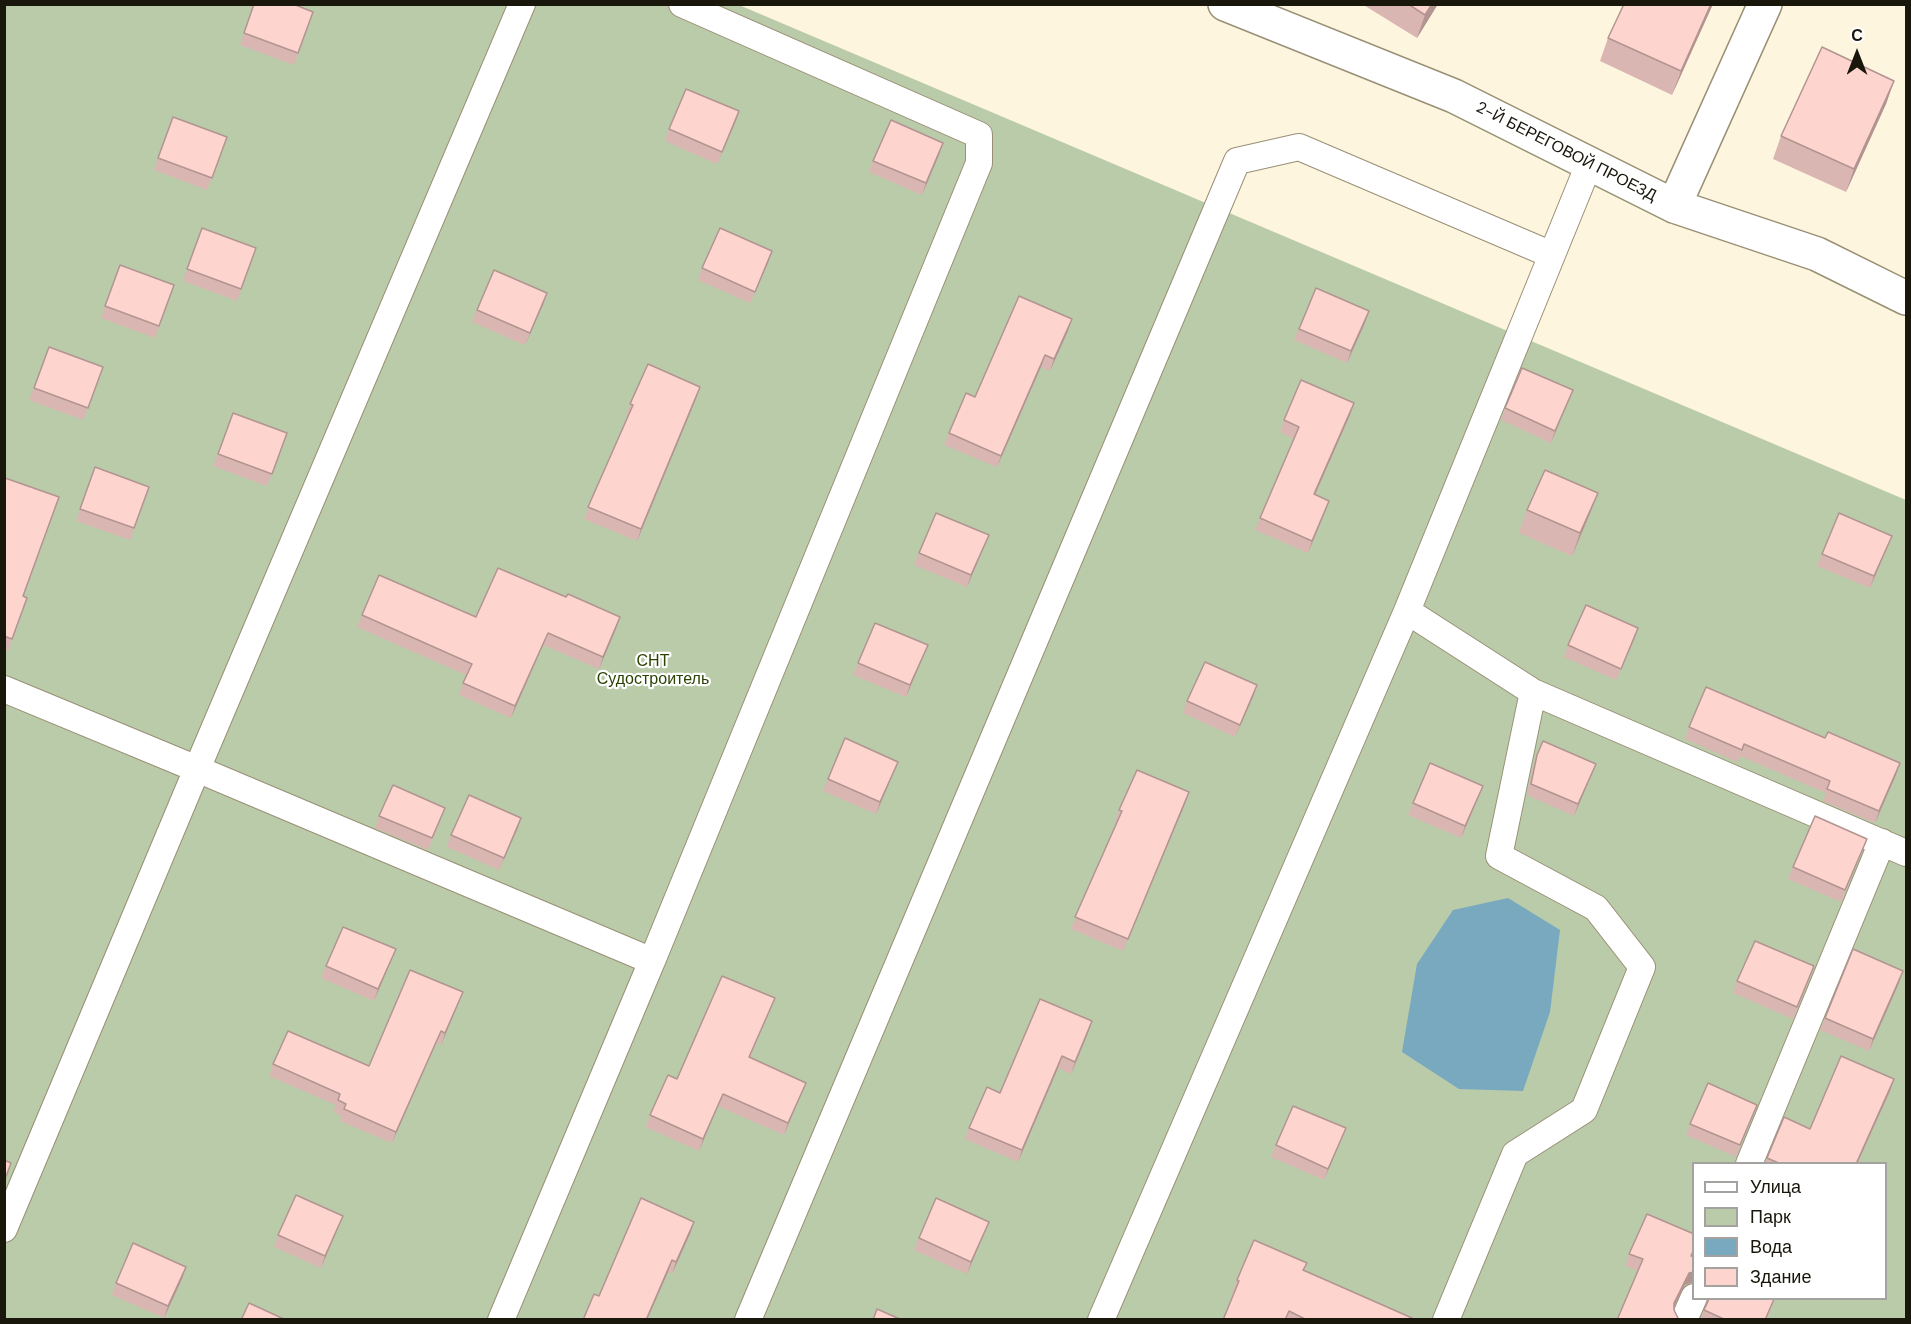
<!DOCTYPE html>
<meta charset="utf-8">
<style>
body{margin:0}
#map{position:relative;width:1911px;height:1324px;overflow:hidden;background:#fef5df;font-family:"DM Sans",sans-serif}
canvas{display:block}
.frame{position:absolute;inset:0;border:6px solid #19160c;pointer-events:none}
.legend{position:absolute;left:1692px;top:1162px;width:195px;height:138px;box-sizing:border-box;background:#fff;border:2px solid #a3a29e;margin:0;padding:8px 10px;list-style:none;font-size:18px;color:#19160c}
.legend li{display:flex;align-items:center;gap:12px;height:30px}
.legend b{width:30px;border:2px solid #a3a29e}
.north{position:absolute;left:1827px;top:24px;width:60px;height:60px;-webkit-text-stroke:4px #fff;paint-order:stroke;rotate:0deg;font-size:16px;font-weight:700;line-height:24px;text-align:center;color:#19160c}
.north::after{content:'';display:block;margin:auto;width:21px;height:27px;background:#19160c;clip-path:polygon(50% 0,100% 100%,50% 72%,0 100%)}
</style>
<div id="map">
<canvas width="1911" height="1324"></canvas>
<div class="frame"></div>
<ul class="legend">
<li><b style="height:8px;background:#fff"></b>Улица</li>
<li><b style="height:16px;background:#bacbaa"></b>Парк</li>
<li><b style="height:16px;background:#79a9bf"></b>Вода</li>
<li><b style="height:16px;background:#fed4cf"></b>Здание</li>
</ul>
<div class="north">С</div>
</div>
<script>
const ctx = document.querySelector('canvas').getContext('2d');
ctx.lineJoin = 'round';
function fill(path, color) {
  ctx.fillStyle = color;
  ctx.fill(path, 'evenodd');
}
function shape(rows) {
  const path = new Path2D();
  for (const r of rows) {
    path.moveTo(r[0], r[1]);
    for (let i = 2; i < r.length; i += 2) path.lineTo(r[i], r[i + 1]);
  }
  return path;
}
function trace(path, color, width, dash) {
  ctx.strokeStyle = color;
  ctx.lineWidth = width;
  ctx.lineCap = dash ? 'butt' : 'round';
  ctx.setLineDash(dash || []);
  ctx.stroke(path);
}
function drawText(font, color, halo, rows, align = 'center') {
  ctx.font = font + ' "DM Sans",sans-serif';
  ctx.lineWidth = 4.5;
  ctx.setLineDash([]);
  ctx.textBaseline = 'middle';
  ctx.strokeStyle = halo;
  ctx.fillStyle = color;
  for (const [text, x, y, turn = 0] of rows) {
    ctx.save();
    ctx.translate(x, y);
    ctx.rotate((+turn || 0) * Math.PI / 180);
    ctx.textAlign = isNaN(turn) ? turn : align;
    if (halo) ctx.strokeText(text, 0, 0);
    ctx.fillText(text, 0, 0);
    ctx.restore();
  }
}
const green = shape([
 [5,5,739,5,1906,500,1906,1319,5,1320],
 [1694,1164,1886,1164,1886,1298,1694,1298]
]);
const water = shape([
 [1508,898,1560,930,1550,1012,1523,1091,1459,1089,1402,1052,1417,964,1453,910]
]);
const service = shape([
 [1589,164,1407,611,1533,692,1906,853],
 [4,689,197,769,522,4],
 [1749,1164,1882,842],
 [4,1229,197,769,652,961,979,163,979,135,682,4],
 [501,1320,652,961],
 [748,1320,1237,161,1299,147,1552,255],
 [1101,1320,1407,611],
 [1446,1320,1515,1154,1584,1110,1642,967,1596,908,1499,856,1533,692],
 [1684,1320,1694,1297]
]);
const minor = shape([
 [1225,4,1454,96,1674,206,1817,254,1906,298],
 [1674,206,1765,4]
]);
const wall = shape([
 [254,4,313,12,294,65,240,45],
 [1362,4,1438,4,1417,38],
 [1624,4,1713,4,1672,95,1600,61,1608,38],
 [1894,81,1886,104,1846,192,1773,159,1781,136],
 [173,117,227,137,207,190,154,170],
 [735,123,717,164,665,141,669,129],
 [943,143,922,195,869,172,873,161],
 [202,228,256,248,237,301,183,281],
 [768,263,750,303,698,280,702,268],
 [120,265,174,285,155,338,101,318],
 [547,293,525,345,472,322,477,310],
 [1369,311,1347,363,1294,340,1299,329],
 [1072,319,1050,371,1041,367,997,467,944,445,949,433,975,397],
 [49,347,103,367,83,420,29,400],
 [700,387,637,541,584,519,628,417,626,416,630,404],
 [1573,390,1551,443,1501,420,1505,408],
 [233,413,287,433,267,486,213,466],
 [1350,415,1315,494,1325,512,1308,553,1255,530,1294,439,1280,432,1284,420],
 [95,467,149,487,130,540,76,521],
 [4,480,23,596,27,598,8,651,4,650],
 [1527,510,1589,516,1572,556,1519,533],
 [1892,536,1870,588,1817,566,1822,554],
 [984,547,967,587,914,565,919,553],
 [566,597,620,617,599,669,543,645,511,718,459,695,466,675,357,627,362,615,476,617],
 [1638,628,1616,680,1564,657,1568,645],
 [928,645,906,697,853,675,858,663],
 [1257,685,1235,737,1183,713,1187,701],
 [1689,727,1900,763,1875,823,1823,801,1826,793,1740,756,1737,762,1685,739],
 [1537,755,1596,764,1574,816,1527,795,1533,767],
 [898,762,876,814,823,791,828,779],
 [1189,792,1123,951,1071,929,1117,823,1115,822,1119,810],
 [1478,798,1461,838,1408,815,1413,803],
 [379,816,441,820,428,850,375,828],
 [521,818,499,870,447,847,451,835],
 [1862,850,1841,902,1788,879,1793,867],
 [396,949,374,1001,321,978,326,966],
 [1810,978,1793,1019,1733,993,1737,981],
 [1899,983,1869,1051,1820,1030,1825,1018],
 [775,998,750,1058,801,1094,784,1135,718,1106,699,1151,646,1127,650,1115,677,1079],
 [458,1004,441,1045,436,1043,392,1143,340,1121,342,1116,333,1112,336,1105,269,1076,273,1064,369,1066],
 [1088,1033,1071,1074,1058,1068,1018,1162,965,1139,969,1128,1000,1093],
 [1894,1079,1890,1091,1857,1164,1765,1164,1784,1117,1810,1129],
 [1752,1117,1736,1157,1686,1135,1690,1124],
 [1341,1140,1324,1180,1271,1157,1276,1145],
 [694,1222,672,1274,668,1272,647,1320,583,1320,599,1296],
 [989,1222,967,1274,914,1250,919,1238],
 [338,1228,321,1268,274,1247,278,1235],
 [1629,1254,1691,1256,1694,1257,1694,1282,1685,1285,1638,1271,1625,1266],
 [1304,1270,1411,1320,1223,1320,1234,1293,1232,1292,1237,1280],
 [182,1279,164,1318,112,1295,116,1283],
 [1707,1299,1775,1299,1766,1320,1700,1320,1708,1301]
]);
const shadedWall = shape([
 [1432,4,1438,4,1417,38,1425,15],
 [1711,4,1713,4,1672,95,1681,71],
 [1894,81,1886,104,1846,192,1854,169],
 [739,111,735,123,717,164,722,152],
 [943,143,939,155,922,195,926,183],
 [772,251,768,263,750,303,755,292],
 [547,293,543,305,525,345,530,333],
 [1369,311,1365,323,1347,363,1351,351],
 [1072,319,1068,331,1050,371,1054,359],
 [1045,355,1041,367,997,467,1001,456],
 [700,387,696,399,637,541,641,529],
 [1573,390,1568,402,1551,443,1555,431],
 [1354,403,1350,415,1310,506,1314,494],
 [1598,493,1589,516,1572,556,1580,533],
 [1329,501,1325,512,1308,553,1312,541],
 [989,535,984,547,967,587,971,575],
 [1892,536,1887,548,1870,588,1874,576],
 [620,617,616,629,599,669,603,657],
 [1638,628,1634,640,1616,680,1621,669],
 [548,633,543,645,511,718,515,706],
 [928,645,923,657,906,697,910,685],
 [1257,685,1253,697,1235,737,1240,725],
 [898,762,893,774,876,814,880,802],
 [1900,763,1896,775,1875,823,1879,811],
 [1596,764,1591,776,1574,816,1578,804],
 [1483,786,1478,798,1461,838,1465,826],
 [1189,792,1185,804,1123,951,1128,939],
 [521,818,517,830,499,870,504,858],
 [396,949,391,961,374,1001,378,989],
 [1903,971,1899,983,1869,1051,1873,1039],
 [463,992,458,1004,441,1045,445,1033],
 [1092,1021,1088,1033,1071,1074,1075,1062],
 [441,1031,436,1043,392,1143,396,1132],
 [1062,1056,1058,1068,1018,1162,1022,1150],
 [1894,1079,1890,1091,1857,1164,1856,1164],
 [806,1083,801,1094,784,1135,788,1123],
 [723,1094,718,1106,699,1151,703,1139],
 [1346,1128,1341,1140,1324,1180,1328,1169],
 [343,1216,338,1228,321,1268,325,1256],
 [694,1222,690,1234,672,1274,676,1262],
 [989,1222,984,1234,967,1274,971,1262],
 [672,1260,668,1272,647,1320,646,1320],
 [186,1267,182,1279,164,1318,168,1306],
 [1694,1272,1693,1282,1685,1285,1670,1315,1674,1303,1689,1273]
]);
const building = shape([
 [254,4,293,4,313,12,298,53,244,33,254,4],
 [1408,4,1432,4,1425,15,1408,4],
 [1624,4,1711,4,1681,71,1608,38,1624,4],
 [1822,47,1894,81,1854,169,1781,136,1822,47],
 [686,89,739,111,722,152,669,129,686,89],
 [173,117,227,137,212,178,158,158,173,117],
 [891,120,943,143,926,183,873,161,891,120],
 [202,228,256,248,241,289,187,269,202,228],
 [720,228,772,251,755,292,702,268,720,228],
 [120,265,174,285,159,326,105,306,120,265],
 [494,270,547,293,530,333,477,310,494,270],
 [1316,288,1369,311,1351,351,1299,329,1316,288],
 [1019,296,1072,319,1054,359,1045,355,1001,456,949,433,966,393,975,397,1019,296],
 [49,347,103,367,88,408,34,388,49,347],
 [648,364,700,387,641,529,588,507,633,405,630,404,648,364],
 [1522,368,1573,390,1555,431,1505,408,1522,368],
 [1301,380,1354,403,1314,494,1329,501,1312,541,1260,518,1299,427,1284,420,1301,380],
 [233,413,287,433,272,474,218,454,233,413],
 [95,467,149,487,134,528,80,509,95,467],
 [1545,470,1598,493,1580,533,1527,510,1545,470],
 [5,478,59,497,23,596,27,598,12,639,4,636,4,480,5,478],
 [936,513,989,535,971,575,919,553,936,513],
 [1839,513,1892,536,1874,576,1822,554,1839,513],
 [498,568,566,597,568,594,620,617,603,657,548,633,515,706,463,683,472,664,362,615,379,575,476,617,498,568],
 [1586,605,1638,628,1621,669,1568,645,1586,605],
 [875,623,928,645,910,685,858,663,875,623],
 [1205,662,1257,685,1240,725,1187,701,1205,662],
 [1706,687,1825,738,1828,732,1900,763,1879,811,1827,789,1830,781,1744,744,1742,750,1689,727,1706,687],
 [845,738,898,762,880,802,828,779,845,738],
 [1543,741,1596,764,1578,804,1531,784,1537,755,1543,741],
 [1430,763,1483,786,1465,826,1413,803,1430,763],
 [1137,770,1189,792,1128,939,1075,917,1122,811,1119,810,1137,770],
 [393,785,445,808,432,838,379,816,393,785],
 [469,795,521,818,504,858,451,835,469,795],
 [1815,816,1867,839,1845,890,1793,867,1815,816],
 [343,927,396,949,378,989,326,966,343,927],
 [1755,941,1814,966,1797,1007,1737,981,1755,941],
 [1853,949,1903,971,1873,1039,1825,1018,1853,949],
 [410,970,463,992,445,1033,441,1031,396,1132,344,1109,346,1104,338,1100,340,1094,273,1064,288,1031,369,1066,410,970],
 [722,976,775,998,749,1057,806,1083,788,1123,723,1094,703,1139,650,1115,668,1075,677,1079,722,976],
 [1040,999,1092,1021,1075,1062,1062,1056,1022,1150,969,1128,987,1087,1000,1093,1040,999],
 [1841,1056,1894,1079,1856,1164,1781,1164,1767,1158,1784,1117,1810,1129,1841,1056],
 [1708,1083,1757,1105,1740,1145,1690,1124,1708,1083],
 [1293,1106,1346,1128,1328,1169,1276,1145,1293,1106],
 [4,1160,11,1163,4,1182,4,1160],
 [296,1195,343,1216,325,1256,278,1235,296,1195],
 [641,1198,694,1222,676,1262,672,1260,646,1320,583,1320,594,1294,599,1296,641,1198],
 [936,1198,989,1222,971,1262,919,1238,936,1198],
 [1647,1214,1694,1234,1694,1249,1691,1256,1694,1257,1694,1272,1689,1273,1674,1303,1674,1310,1679,1320,1617,1320,1643,1259,1629,1254,1647,1214],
 [1254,1240,1307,1263,1303,1270,1412,1318,1411,1320,1307,1320,1289,1311,1285,1320,1223,1320,1239,1281,1237,1280,1254,1240],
 [133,1243,186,1267,168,1306,116,1283,133,1243],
 [1709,1299,1774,1299,1765,1320,1726,1320,1704,1310,1709,1299],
 [249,1303,286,1320,241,1320,249,1303],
 [877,1309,902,1320,873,1320,877,1309]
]);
const streetNames = [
 ["2-Й БЕРЕГОВОЙ ПРОЕЗД",1566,152,27]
];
const parkNames = [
 ["СНТ",653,662],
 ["Судостроитель",653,680]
];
fill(green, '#bacbaa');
fill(water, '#79a9bf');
trace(service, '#998f75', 28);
trace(minor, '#998f75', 36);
trace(service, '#fff', 26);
trace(minor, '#fff', 33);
fill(wall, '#dab6b2');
fill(shadedWall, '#b29491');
fill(building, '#fed4cf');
trace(building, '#b29491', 1.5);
drawText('16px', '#19160c', '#fff', streetNames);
drawText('16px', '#2a4203', '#fff', parkNames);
</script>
